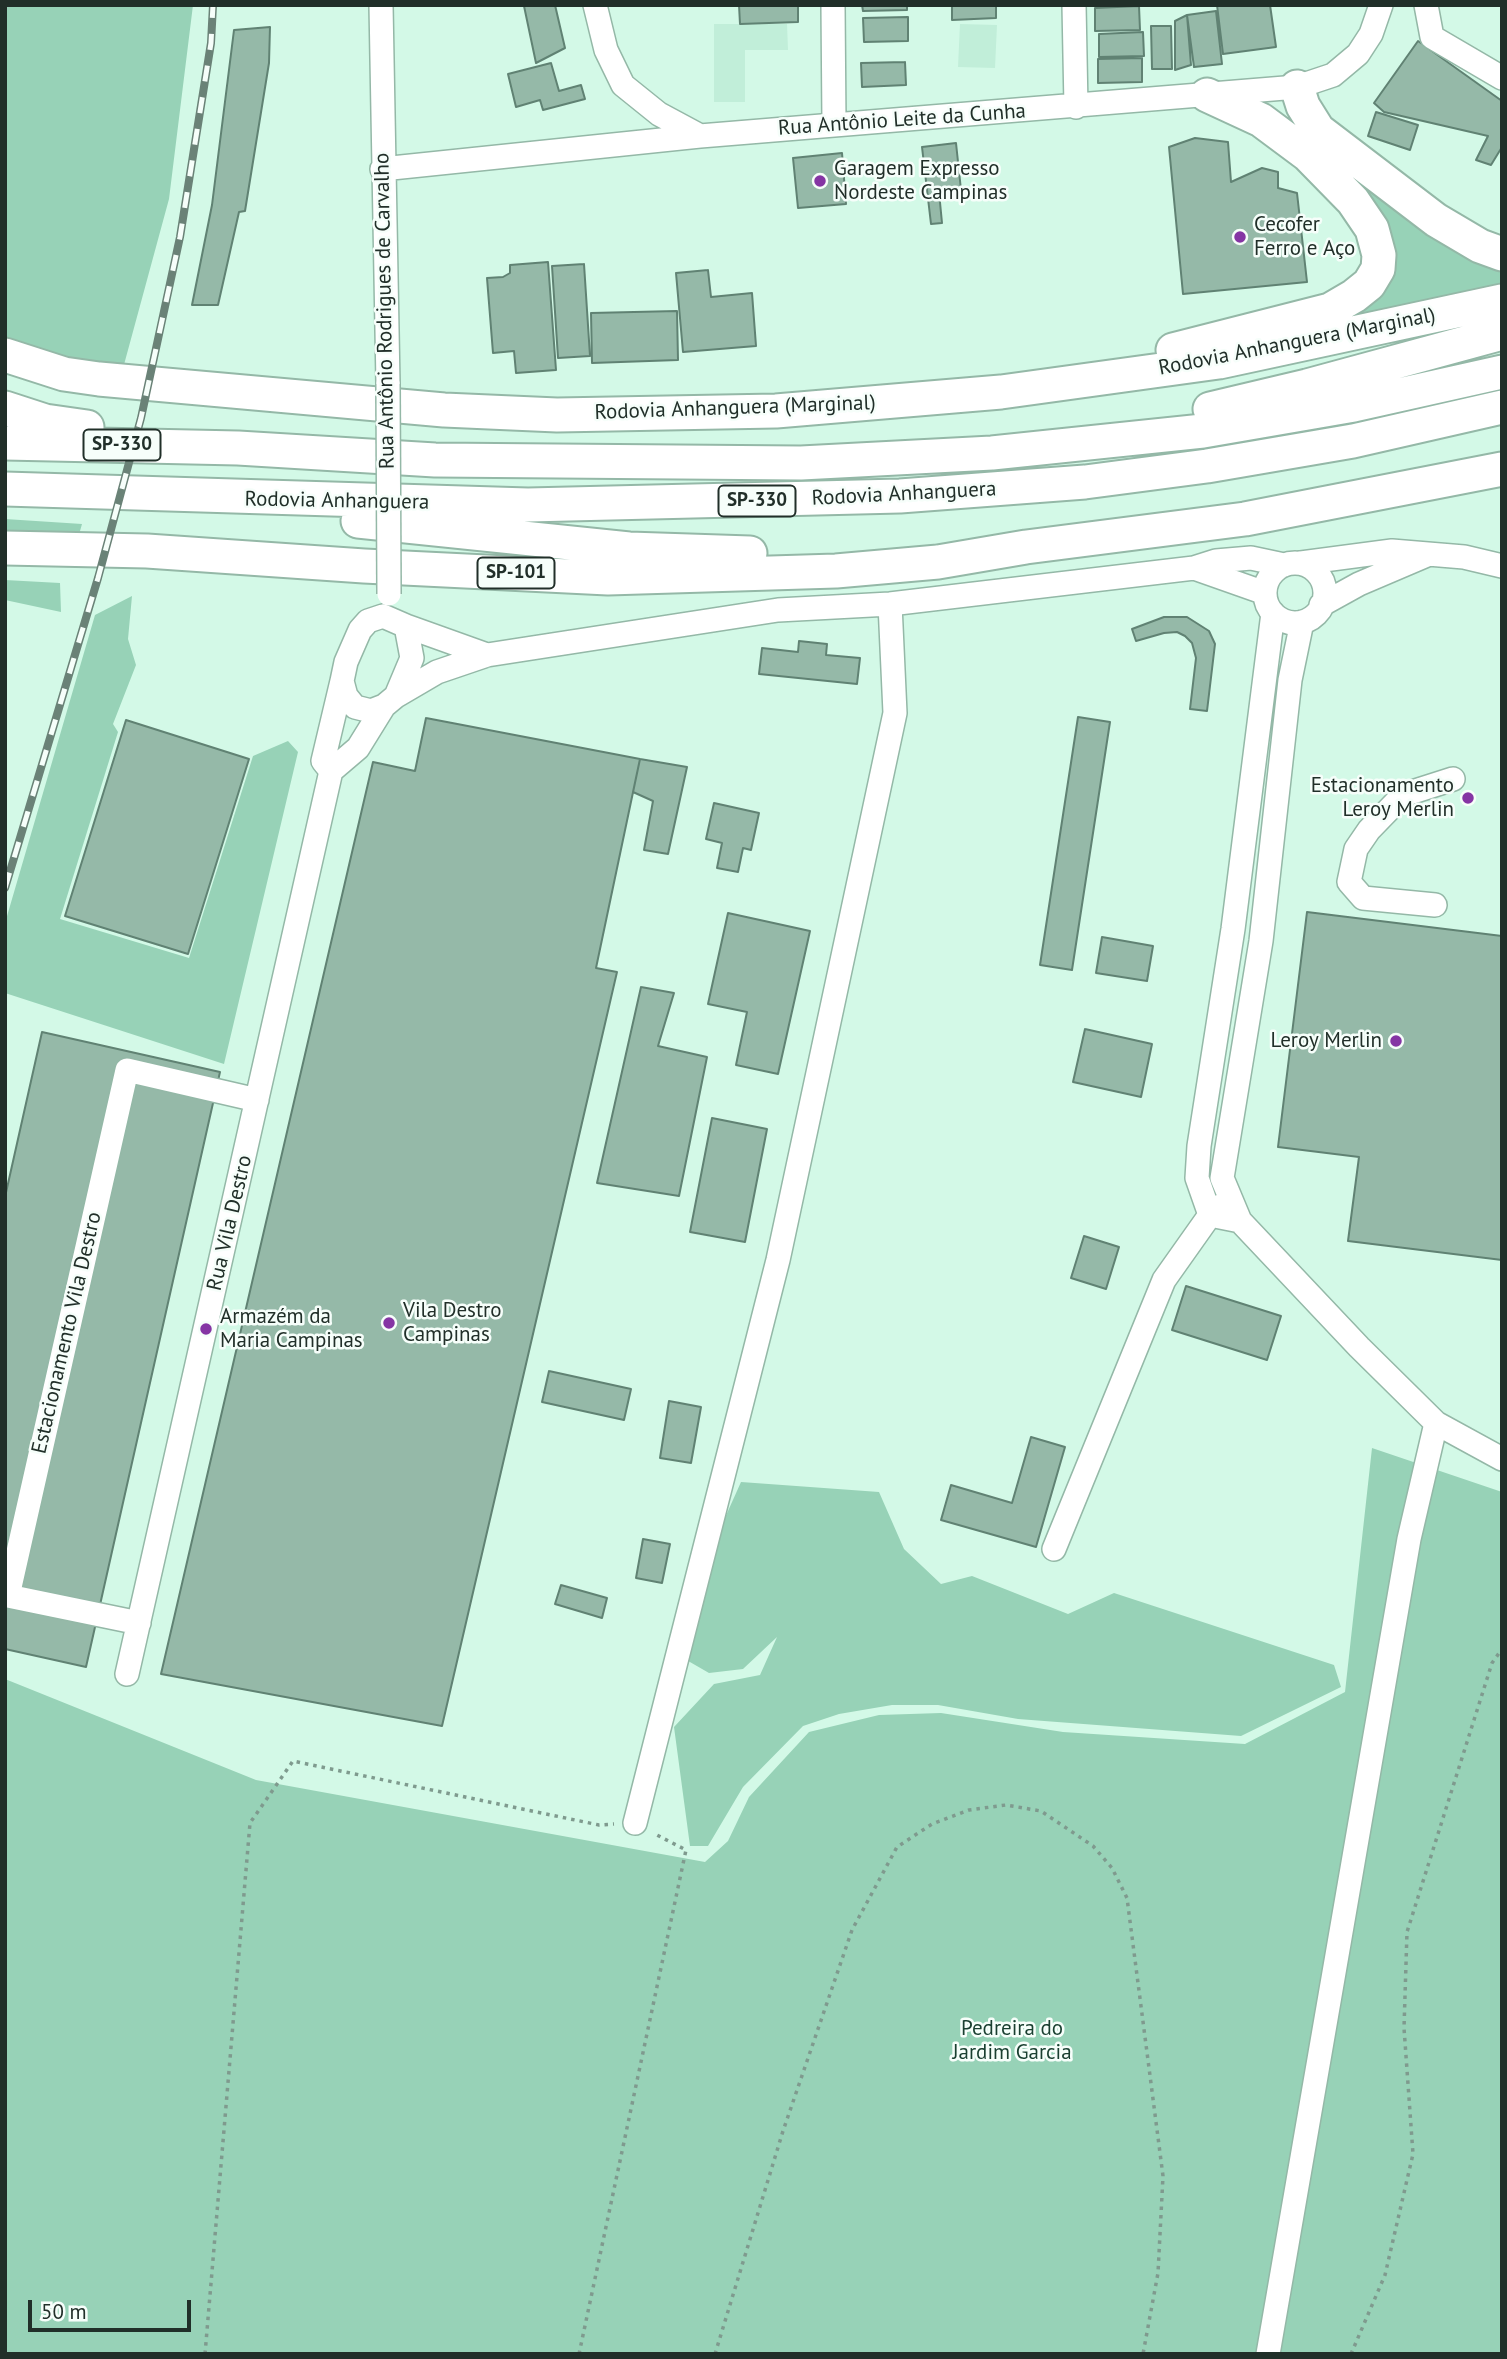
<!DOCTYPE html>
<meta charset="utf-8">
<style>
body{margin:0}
#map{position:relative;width:1507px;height:2359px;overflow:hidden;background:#d3f9e7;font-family:"PT Sans",sans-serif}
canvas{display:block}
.frame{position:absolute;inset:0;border:7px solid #212f29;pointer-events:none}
.scale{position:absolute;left:28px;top:2300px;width:163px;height:32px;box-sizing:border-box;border:4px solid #212f29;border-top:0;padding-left:9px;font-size:21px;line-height:24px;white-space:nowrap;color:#212f29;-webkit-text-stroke:5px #f6fefa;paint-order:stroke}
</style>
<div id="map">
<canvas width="1507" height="2359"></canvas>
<div class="frame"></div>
<div class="scale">50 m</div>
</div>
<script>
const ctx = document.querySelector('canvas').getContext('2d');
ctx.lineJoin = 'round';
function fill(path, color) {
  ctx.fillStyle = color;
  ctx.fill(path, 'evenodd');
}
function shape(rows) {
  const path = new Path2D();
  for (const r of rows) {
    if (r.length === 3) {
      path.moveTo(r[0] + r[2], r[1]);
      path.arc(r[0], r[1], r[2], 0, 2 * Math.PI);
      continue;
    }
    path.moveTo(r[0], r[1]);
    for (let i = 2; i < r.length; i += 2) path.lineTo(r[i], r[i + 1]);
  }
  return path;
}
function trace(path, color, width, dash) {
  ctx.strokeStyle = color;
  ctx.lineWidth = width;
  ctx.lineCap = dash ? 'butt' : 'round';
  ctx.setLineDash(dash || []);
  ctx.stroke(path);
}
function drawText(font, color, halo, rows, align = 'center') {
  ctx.font = font + ' "PT Sans",sans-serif';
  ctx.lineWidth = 5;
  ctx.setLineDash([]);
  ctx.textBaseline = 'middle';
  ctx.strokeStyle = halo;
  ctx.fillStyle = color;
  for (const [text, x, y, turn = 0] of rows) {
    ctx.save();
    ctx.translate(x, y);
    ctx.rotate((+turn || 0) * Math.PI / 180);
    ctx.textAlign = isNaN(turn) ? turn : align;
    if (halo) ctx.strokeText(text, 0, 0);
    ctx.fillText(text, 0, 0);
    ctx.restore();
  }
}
const built = shape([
 [714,24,787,24,788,50,745,50,745,102,714,102],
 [960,24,997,25,995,68,958,67]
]);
const green = shape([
 [5,5,193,5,169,199,122,372,5,344],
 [1326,151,1502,263,1502,291,1342,321,1386,289,1392,271],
 [5,519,82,524,78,538,5,541],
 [5,580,60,583,61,612,5,600],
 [132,596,128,639,136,665,113,724,118,732,60,919,189,958,253,756,288,741,298,752,224,1064,5,993,5,923,95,615],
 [1372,1448,1502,1492,1502,2354,5,2354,5,1679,256,1780,705,1862,728,1841,749,1797,809,1732,879,1715,941,1713,1063,1732,1245,1744,1345,1692],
 [741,1482,879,1492,904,1549,941,1584,972,1576,1068,1614,1114,1593,1334,1665,1341,1687,1241,1736,1018,1719,938,1705,892,1705,839,1714,803,1726,743,1787,708,1846,690,1846,674,1727,714,1684,760,1675,777,1637,743,1669,709,1673,683,1658,715,1540]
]);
const building = shape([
 [555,5,565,48,536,63,524,6,555,5],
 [739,5,798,5,798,22,740,24,739,5],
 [862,5,907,5,907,10,863,11,862,5],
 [952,5,996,5,996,18,952,20,952,5],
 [1217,5,1270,5,1276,47,1223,54,1217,5],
 [1139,6,1140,30,1095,31,1095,8,1139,6],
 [1216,11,1222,64,1194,67,1187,15,1216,11],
 [1187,15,1191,65,1175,70,1175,21,1187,15],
 [908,17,908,41,864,42,863,18,908,17],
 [1151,26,1171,26,1172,69,1152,69,1151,26],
 [270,27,269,63,245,211,239,212,218,305,192,305,212,205,234,30,270,27],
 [1143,32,1144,56,1099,57,1099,34,1143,32],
 [1418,41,1502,101,1502,147,1491,165,1476,160,1488,136,1384,112,1374,103,1418,41],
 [1142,58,1142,82,1098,83,1098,59,1142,58],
 [905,62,906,85,862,87,861,63,905,62],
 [551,63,559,91,581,85,585,99,543,110,540,100,516,107,508,74,551,63],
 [1376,112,1418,125,1410,150,1368,136,1376,112],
 [1195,138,1228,142,1231,182,1262,168,1278,172,1278,188,1297,193,1307,282,1183,294,1169,147,1195,138],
 [956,143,961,190,939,192,942,223,931,224,922,147,956,143],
 [842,153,846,204,798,208,793,158,842,153],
 [548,262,556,370,516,373,514,351,493,353,487,278,503,277,510,273,510,265,548,262],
 [584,264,590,356,558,358,552,266,584,264],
 [708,270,711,297,752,293,756,346,683,352,676,273,708,270],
 [677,311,678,360,592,363,591,313,677,311],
 [1164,617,1187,617,1209,631,1215,644,1207,711,1190,709,1196,658,1192,643,1185,636,1177,632,1164,633,1136,641,1132,629,1164,617],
 [799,641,827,644,826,655,860,658,857,684,759,674,762,648,798,652,799,641],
 [1078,717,1110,722,1072,970,1040,965,1078,717],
 [426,718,640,759,596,968,617,972,442,1726,161,1674,373,762,415,771,426,718],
 [126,720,249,759,188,954,65,916,126,720],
 [640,759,687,767,668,854,644,850,653,801,633,792,640,759],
 [714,803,759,813,751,850,743,848,738,872,717,868,722,843,706,839,714,803],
 [1307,912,1502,936,1502,1260,1348,1241,1359,1157,1278,1147,1307,912],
 [728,913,810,931,778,1074,736,1065,747,1012,708,1004,728,913],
 [1102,937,1153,946,1147,981,1096,973,1102,937],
 [641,987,674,993,658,1046,707,1057,679,1196,597,1183,641,987],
 [1085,1029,1152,1044,1141,1097,1073,1082,1085,1029],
 [42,1032,220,1072,86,1667,5,1649,5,1197,42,1032],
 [712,1118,767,1129,745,1242,690,1232,712,1118],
 [1084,1236,1119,1247,1106,1289,1071,1278,1084,1236],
 [1186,1286,1281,1316,1267,1360,1172,1330,1186,1286],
 [549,1371,631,1389,624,1420,542,1402,549,1371],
 [669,1401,701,1407,691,1463,660,1458,669,1401],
 [1031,1437,1065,1447,1036,1547,941,1520,951,1485,1012,1503,1031,1437],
 [643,1539,670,1544,662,1583,636,1578,643,1539],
 [561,1585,607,1598,602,1618,555,1604,561,1585]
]);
const path = shape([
 [205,2354,250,1823,293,1761,599,1825,614,1824],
 [579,2354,686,1850,655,1834],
 [715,2354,783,2131,852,1930,897,1847,932,1824,969,1810,1006,1805,1041,1811,1093,1846,1112,1868,1127,1898,1163,2176,1158,2273,1143,2354],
 [1351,2354,1385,2275,1413,2154,1404,2028,1407,1932,1492,1663,1502,1649]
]);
const minor = shape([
 [381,5,388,384],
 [595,5,606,50,623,85,659,114,700,136],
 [833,5,834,124],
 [1074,5,1076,107],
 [1426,5,1432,37,1502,78],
 [382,169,700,136,1297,87,1333,75,1358,54,1371,34,1381,5],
 [1301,563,1392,551,1464,557,1502,566],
 [1295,593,30],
 [1194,568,1265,593],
 [1321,605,1359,584,1427,555],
 [383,616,406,626,412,658,396,696,384,706,371,711,355,707,346,696,342,681,346,662,360,630,368,621,383,616],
 [1302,622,1290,680,1261,941,1222,1178,1240,1221,1359,1347,1436,1423,1502,1459],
 [406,626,487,655],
 [396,696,437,672,487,655,778,610,890,604,1194,568,1216,561,1251,558,1284,565],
 [331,771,323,761,342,681],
 [1435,905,1363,898,1349,882,1356,849,1369,830,1403,795,1453,779],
 [1240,1221,1210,1215,1197,1178,1199,1146,1233,929,1273,613],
 [1054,1549,1164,1280,1210,1215,1222,1205],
 [139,1623,8,1596,127,1070,257,1100],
 [127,1674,331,771,358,748,384,706],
 [635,1823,778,1260,895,713,890,604],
 [1268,2354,1409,1539,1436,1423]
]);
const highway = shape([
 [1297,87,1303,106,1318,130,1436,220,1480,246,1502,254],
 [1173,350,1330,310,1354,296,1369,284,1378,269,1379,255,1372,229,1353,201,1308,155,1261,120,1207,95],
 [5,355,64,374,99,379,444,410,557,415,776,411,1001,392,1219,362,1502,301],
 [5,408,45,421,87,427],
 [1210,409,1307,386,1502,333],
 [5,443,238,448,435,460,801,463,992,453,1203,431,1354,405,1502,372],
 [5,489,528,505,900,496,1085,482,1207,466,1353,441,1502,407],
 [358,521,629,549,750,553],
 [5,548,147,551,364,566,608,578,836,571,938,562,1026,547,1245,519,1502,469]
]);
const rail = shape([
 [5,888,98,578,141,418,180,237,211,43,213,5]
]);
const minorBridge = shape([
 [388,384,389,594]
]);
const markers = [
 [820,181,7,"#8535a4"],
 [1240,237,7,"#8535a4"],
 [1468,798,7,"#8535a4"],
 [1396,1041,7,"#8535a4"],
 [389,1323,7,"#8535a4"],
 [206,1329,7,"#8535a4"]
];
const shields = [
 [122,445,77],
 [757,501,77],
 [516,573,77]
];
const shieldNames = [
 ["SP-330",122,445],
 ["SP-330",757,501],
 ["SP-101",516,573]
];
const streetNames = [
 ["Rua Antônio Leite da Cunha",902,120,-4],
 ["Rua Antônio Rodrigues de Carvalho",385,311,-91],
 ["Rodovia Anhanguera (Marginal)",1297,342,-11],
 ["Rodovia Anhanguera (Marginal)",735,408,-2],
 ["Rodovia Anhanguera",904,494,-3],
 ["Rodovia Anhanguera",337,501,1],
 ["Rua Vila Destro",230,1223,-77],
 ["Estacionamento Vila Destro",67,1333,-77]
];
const poiNames = [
 ["Garagem Expresso",834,169],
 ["Nordeste Campinas",834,193],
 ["Cecofer",1254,225],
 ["Ferro e Aço",1254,249],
 ["Estacionamento",1454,786,"right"],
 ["Leroy Merlin",1454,810,"right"],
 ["Leroy Merlin",1382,1041,"right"],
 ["Vila Destro",403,1311],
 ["Campinas",403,1335],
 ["Armazém da",220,1317],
 ["Maria Campinas",220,1341]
];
const parkNames = [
 ["Pedreira do",1012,2029],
 ["Jardim Garcia",1012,2053]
];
fill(built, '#c1eed9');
fill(green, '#97d2b7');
fill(building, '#95b9a8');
trace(building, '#608273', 2);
trace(minor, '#94b8a7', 26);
trace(highway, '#94b8a7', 37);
trace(path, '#7f9a8e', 3.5, [3.5, 5]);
trace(minor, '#fff', 23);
trace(highway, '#fff', 33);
trace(rail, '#6a8277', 8);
trace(rail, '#f6fefa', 5, [16]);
trace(minorBridge, '#94b8a7', 26, []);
trace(minorBridge, '#fff', 23);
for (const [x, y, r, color] of markers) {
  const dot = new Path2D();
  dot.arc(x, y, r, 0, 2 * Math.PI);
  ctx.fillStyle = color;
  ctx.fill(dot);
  trace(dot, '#f6fefa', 2.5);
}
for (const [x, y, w] of shields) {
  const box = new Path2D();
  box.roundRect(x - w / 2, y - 15.5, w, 31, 5);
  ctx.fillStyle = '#f6fefa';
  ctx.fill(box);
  trace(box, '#212f29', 2);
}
drawText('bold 19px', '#212f29', null, shieldNames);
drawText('21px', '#212f29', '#f6fefa', streetNames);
drawText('21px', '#212f29', '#f6fefa', poiNames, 'left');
drawText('21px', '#193f30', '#f6fefa', parkNames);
</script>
